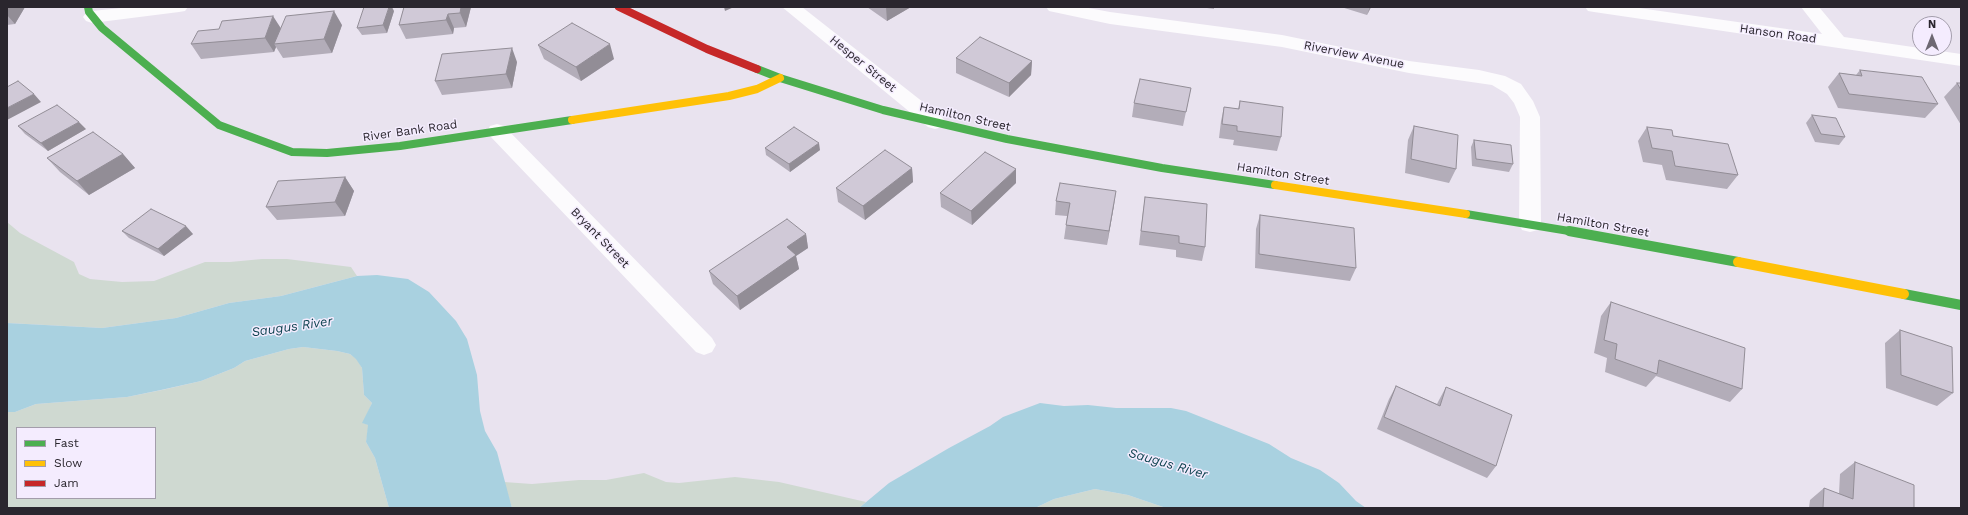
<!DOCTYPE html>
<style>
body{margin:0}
#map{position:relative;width:1968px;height:515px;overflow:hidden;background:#e9e3ef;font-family:"Work Sans",sans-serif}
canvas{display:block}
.frame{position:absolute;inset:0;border:8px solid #2a262e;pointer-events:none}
.legend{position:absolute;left:16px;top:427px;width:140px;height:72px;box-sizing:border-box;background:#f4ecfe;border:1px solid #a39dab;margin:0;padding:5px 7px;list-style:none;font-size:12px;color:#2a262e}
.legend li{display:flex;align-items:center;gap:8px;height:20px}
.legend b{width:20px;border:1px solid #a39dab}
.north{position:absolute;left:1912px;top:16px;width:40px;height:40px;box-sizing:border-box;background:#f4ecfe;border:1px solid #a39dab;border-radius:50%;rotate:0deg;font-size:11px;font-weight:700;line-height:16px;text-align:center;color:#2a262e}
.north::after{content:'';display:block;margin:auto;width:14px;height:18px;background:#6d6872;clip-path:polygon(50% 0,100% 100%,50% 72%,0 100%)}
</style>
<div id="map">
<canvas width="1968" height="515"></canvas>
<div class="frame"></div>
<ul class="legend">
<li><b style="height:5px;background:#4caf50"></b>Fast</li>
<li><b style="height:5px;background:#ffc107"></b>Slow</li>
<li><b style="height:5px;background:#c62828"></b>Jam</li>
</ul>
<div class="north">N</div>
</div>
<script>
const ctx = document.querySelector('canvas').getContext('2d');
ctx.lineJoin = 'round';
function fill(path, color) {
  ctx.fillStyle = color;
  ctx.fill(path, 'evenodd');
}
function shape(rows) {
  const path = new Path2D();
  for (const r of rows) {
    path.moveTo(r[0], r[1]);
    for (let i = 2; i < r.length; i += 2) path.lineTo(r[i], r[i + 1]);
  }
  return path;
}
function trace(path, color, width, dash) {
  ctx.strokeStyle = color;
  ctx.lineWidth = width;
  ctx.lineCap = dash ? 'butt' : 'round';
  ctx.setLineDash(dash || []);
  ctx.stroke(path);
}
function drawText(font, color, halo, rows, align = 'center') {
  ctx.font = font + ' "Work Sans",sans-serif';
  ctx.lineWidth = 3;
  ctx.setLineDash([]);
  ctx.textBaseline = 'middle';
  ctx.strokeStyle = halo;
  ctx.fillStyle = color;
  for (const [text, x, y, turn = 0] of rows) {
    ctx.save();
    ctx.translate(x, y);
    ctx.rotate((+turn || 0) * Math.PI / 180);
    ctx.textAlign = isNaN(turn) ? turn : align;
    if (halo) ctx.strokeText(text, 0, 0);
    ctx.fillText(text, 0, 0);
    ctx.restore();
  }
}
const green = shape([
 [7,222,20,233,74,262,79,274,90,279,122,282,154,281,205,262,230,262,262,259,287,259,351,267,357,276,281,296,229,303,176,318,102,328,7,323],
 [303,347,337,351,350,354,357,359,362,368,364,395,372,403,363,423,369,425,366,442,375,458,389,508,7,508,7,412,15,412,36,404,127,397,162,390,201,381,234,368,245,361,289,349],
 [17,428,155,428,155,498,17,498],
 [644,473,666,482,679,483,735,477,779,482,866,502,859,508,512,508,504,482,532,484,579,480,606,480],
 [1095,489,1128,495,1166,508,1035,508,1054,499]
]);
const water = shape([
 [377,275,408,279,429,292,456,321,467,339,477,375,480,411,485,431,497,452,512,508,389,508,375,458,366,442,368,425,362,423,372,403,364,395,362,368,356,359,350,354,337,351,303,347,289,349,245,361,234,368,201,381,161,390,127,397,36,404,15,412,7,412,7,323,102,328,176,318,229,303,281,296,357,276],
 [1040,403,1064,406,1088,405,1116,408,1171,408,1186,411,1269,444,1291,458,1320,470,1339,483,1356,501,1366,508,1166,508,1128,495,1095,489,1054,499,1035,508,859,508,889,483,949,448,990,426,1003,417]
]);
const street = shape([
 [131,7,188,7,185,11,179,12,92,23,86,21,83,17,86,13,92,11,131,7],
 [782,7,802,7,942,117,945,122,942,127,935,129,928,127,782,7],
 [1046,7,1083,7,1110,12,1282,35,1409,61,1479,70,1505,76,1521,84,1533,101,1540,117,1541,224,1538,230,1530,232,1522,230,1519,224,1520,117,1514,103,1507,94,1492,85,1409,73,1282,47,1110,24,1049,11,1046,7],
 [1585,7,1632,7,1822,34,1801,7,1819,7,1844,37,1961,54,1961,66,1594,12,1588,11,1585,7],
 [497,124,504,126,712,338,716,345,712,352,704,355,696,352,490,136,487,131,490,126,497,124]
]);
const fastFar1 = shape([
 [88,7,89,12,102,28,219,125,292,152,327,153,400,146,572,120],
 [757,69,780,78,883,110,1007,139,1162,168,1275,185],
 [1466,214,1575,232]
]);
const fast = shape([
 [1569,231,1738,262],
 [1904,294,1961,305]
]);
const slowFar1 = shape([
 [572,120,729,96,757,89,780,78],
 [1275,185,1466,214]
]);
const slow = shape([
 [1738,262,1904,294]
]);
const jam = shape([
 [619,7,707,49,757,69]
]);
const wall = shape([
 [7,7,25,7,15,24,7,25],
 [404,7,471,7,466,27,454,28,453,34,406,39,399,25],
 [867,7,911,7,887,21],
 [1200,7,1214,7,1214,9],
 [1341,7,1371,7,1367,15],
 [394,11,387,33,362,35,357,28],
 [342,25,332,53,283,58,276,47,274,52,201,59,191,44,219,29,281,28],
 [538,45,614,59,581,81,544,59],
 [956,58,1032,61,1031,75,1009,97,956,73],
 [517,62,512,88,442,95,435,81],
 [1860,70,1938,104,1925,118,1838,108,1828,87,1839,73,1856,75],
 [1957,83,1961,83,1961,125,1944,97],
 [1191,88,1183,126,1132,117,1134,103],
 [1240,101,1281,137,1277,151,1233,145,1234,140,1219,138,1221,121,1224,107,1238,109],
 [1812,115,1845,137,1839,145,1815,142,1806,123],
 [18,126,86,129,48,151,25,134],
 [1414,126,1456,169,1449,183,1405,173,1408,140],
 [1647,127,1673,136,1738,175,1727,189,1666,180,1662,165,1643,162,1638,141],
 [1474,140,1513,164,1509,172,1472,166,1471,147],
 [765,148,820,150,790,172,766,155],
 [123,154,135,168,89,195,60,172,47,158],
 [912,168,913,182,865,220,838,202,836,188],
 [345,177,354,191,345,216,277,220,266,207],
 [1016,183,972,225,941,207,940,193],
 [1145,197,1205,247,1202,261,1176,257,1176,250,1139,245,1143,211],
 [1056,201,1114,205,1107,245,1064,239,1066,225,1067,216,1055,215],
 [1260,215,1356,268,1350,281,1255,268,1256,229],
 [122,231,193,234,164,256,129,238],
 [806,234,808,248,796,256,799,269,740,310,713,284,709,271],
 [1611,302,1742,389,1730,402,1656,376,1646,387,1605,372,1607,358,1594,353,1601,316],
 [1900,330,1953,393,1937,406,1886,388,1885,343],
 [1396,386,1437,404,1439,400,1446,387,1496,466,1487,478,1377,429,1389,399],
 [1855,462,1914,508,1809,508,1810,500,1824,488,1839,494,1840,474]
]);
const shadedWall = shape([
 [7,7,25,7,15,24,7,15],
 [389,7,392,7,394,11,387,33,383,25],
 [461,7,471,7,466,27,460,13],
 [724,7,734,7,725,11],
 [886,7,911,7,887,21],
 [1370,7,1371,7,1367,15],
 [334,11,342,25,332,53,324,39],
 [448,14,454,28,453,34,446,20],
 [273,16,282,30,274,44,276,47,274,52,265,38],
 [610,44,614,59,581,81,576,67],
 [512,48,517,62,512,88,506,74],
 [1032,61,1031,75,1009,97,1009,83],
 [34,94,41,102,7,120,7,108],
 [79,122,86,129,48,151,41,143],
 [819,143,820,150,790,172,789,164],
 [123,154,135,168,89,195,77,181],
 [912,168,913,182,865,220,863,206],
 [1016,169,1016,183,972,225,971,211],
 [345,177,354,191,345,216,335,202],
 [1116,191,1114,205,1107,245,1109,231],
 [186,226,193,234,164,256,158,249],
 [806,234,808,248,796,256,799,269,740,310,737,296,787,247]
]);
const building = shape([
 [364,7,389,7,383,25,357,28,364,7],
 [404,7,461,7,460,13,448,14,446,20,399,25,404,7],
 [334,11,324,39,274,44,286,16,334,11],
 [273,16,265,38,191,44,198,31,219,29,222,21,273,16],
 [572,23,610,44,576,67,538,45,572,23],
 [980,37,1032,61,1009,83,956,58,980,37],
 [512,48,506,74,435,81,442,54,512,48],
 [1860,70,1922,77,1938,104,1849,94,1839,73,1862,76,1860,70],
 [1140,79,1191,88,1186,112,1134,103,1140,79],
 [18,81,34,94,7,108,7,87,18,81],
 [1957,83,1961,83,1961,90,1957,83],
 [1240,101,1283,107,1281,137,1237,131,1237,126,1222,124,1224,107,1239,109,1240,101],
 [57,105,79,122,41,143,18,126,57,105],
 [1812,115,1836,118,1845,137,1821,134,1812,115],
 [1414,126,1458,135,1456,169,1411,159,1414,126],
 [794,127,819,143,789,164,765,148,794,127],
 [1647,127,1672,130,1673,136,1728,144,1738,175,1675,166,1672,151,1652,148,1647,127],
 [93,132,123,154,77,181,47,158,93,132],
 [1474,140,1511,145,1513,164,1476,159,1474,140],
 [885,150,912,168,863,206,836,188,885,150],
 [985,152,1016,169,971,211,940,193,985,152],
 [345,177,335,202,266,207,278,181,345,177],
 [1060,183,1116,191,1109,231,1066,225,1070,203,1056,201,1060,183],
 [1145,197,1207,204,1205,247,1179,243,1179,236,1141,231,1145,197],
 [151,209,186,226,158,249,122,231,151,209],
 [1260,215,1354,228,1356,268,1259,254,1260,215],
 [787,219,806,234,787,247,796,255,737,296,709,271,787,219],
 [1611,302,1745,348,1742,389,1659,360,1657,374,1615,359,1617,344,1604,340,1611,302],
 [1900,330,1952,347,1953,393,1901,375,1900,330],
 [1396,386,1440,406,1446,387,1512,415,1496,466,1384,417,1396,386],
 [1855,462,1914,485,1914,508,1823,508,1824,488,1853,499,1855,462]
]);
const streetNames = [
 ["Hanson Road",1778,34,8],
 ["Riverview Avenue",1354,55,11],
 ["Hesper Street",863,64,39],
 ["Hamilton Street",965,117,13],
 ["River Bank Road",410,131,-8],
 ["Hamilton Street",1283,174,9],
 ["Hamilton Street",1603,225,10],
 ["Bryant Street",600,238,46]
];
const waterNames = [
 ["Saugus River",292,327,-8],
 ["Saugus River",1168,464,16]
];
fill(green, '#cfd9d1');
fill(water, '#a9d1e0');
fill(street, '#fcfbfd');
trace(fastFar1, '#4caf50', 8);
trace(fast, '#4caf50', 10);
trace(slowFar1, '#ffc107', 8);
trace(slow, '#ffc107', 10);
trace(jam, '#c62828', 8);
fill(wall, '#b3adb9');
fill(shadedWall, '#928d96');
fill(building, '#d0c9d7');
trace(building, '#928d96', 1);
drawText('12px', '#2a262e', '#f4ecfe', streetNames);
drawText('italic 13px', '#0e4350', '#f4ecfe', waterNames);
</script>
